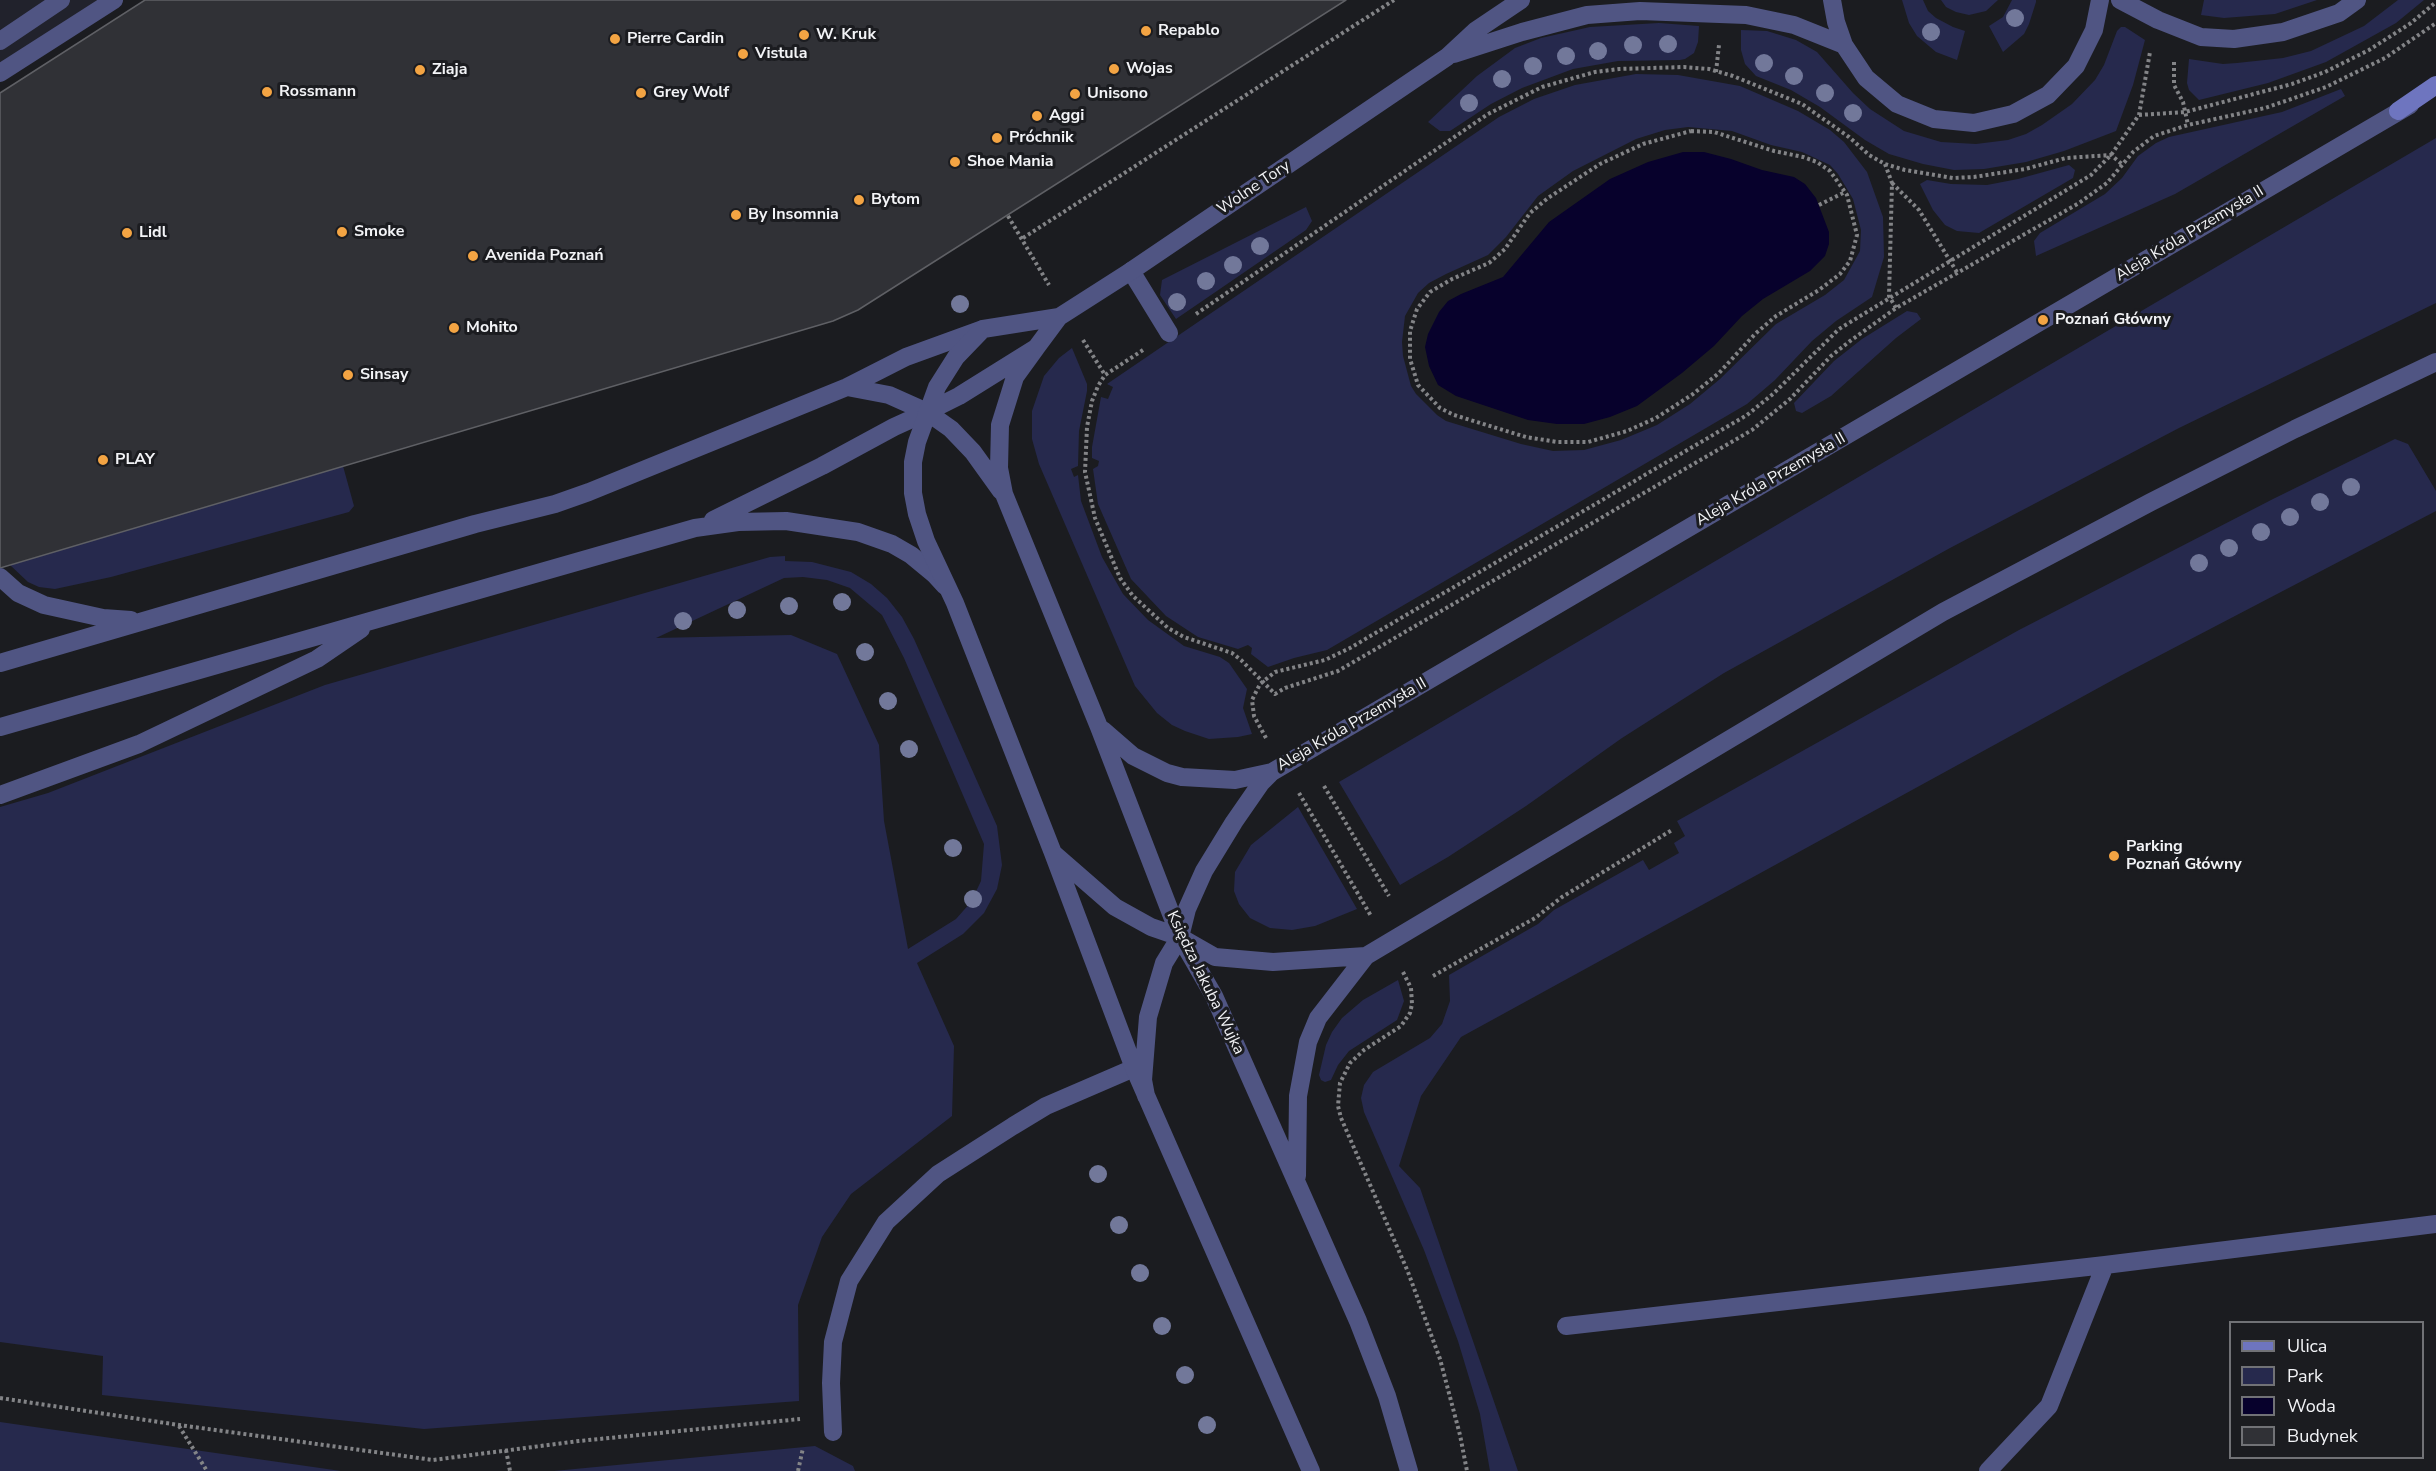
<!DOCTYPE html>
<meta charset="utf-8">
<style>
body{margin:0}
#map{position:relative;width:2436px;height:1471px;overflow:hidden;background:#1b1c20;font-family:"Nunito Sans",sans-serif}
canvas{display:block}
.legend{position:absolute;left:2229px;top:1321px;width:195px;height:138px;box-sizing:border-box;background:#1b1c20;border:2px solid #717276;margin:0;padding:8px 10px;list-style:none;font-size:18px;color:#f2f3f6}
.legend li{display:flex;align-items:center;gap:12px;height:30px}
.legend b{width:30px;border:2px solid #717276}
</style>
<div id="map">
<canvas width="2436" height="1471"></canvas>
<ul class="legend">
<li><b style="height:8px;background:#6e75bf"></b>Ulica</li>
<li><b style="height:16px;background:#26294d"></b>Park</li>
<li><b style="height:16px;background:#07012c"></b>Woda</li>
<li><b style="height:16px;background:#303136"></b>Budynek</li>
</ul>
</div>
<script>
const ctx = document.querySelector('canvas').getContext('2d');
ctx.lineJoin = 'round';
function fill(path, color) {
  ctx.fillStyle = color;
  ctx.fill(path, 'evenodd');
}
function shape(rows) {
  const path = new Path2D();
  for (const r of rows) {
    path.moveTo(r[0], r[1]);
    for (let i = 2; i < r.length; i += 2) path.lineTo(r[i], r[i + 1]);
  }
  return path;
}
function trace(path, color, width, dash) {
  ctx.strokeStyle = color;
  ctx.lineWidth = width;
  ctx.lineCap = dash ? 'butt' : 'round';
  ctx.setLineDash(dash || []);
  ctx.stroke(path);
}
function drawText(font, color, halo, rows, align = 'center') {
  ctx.font = font + ' "Nunito Sans",sans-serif';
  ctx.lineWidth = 6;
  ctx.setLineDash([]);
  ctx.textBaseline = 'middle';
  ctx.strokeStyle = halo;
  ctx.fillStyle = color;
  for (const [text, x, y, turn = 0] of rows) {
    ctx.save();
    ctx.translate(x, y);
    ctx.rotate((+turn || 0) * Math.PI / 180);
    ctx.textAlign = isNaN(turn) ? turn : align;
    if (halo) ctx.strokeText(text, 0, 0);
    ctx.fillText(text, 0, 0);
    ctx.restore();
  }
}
const built = shape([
 [0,0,108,0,0,68]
]);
const green = shape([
 [1902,0,1923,0,1928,11,1936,18,1953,27,1965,31,1957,60,1936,52,1917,36,1909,23],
 [1941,0,1998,0,1986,11,1969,15,1956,12,1946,7],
 [2012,0,2036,0,2036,2,2029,24,2024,34,2003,52,1989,26,2003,17],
 [2204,0,2317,0,2275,14,2224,18,2201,15],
 [2398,0,2424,0,2396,23,2326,62,2268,83,2199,100,2189,90,2187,83,2189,59,2223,64,2237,63,2283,58,2311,51,2364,26],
 [1659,23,1699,26,1698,42,1694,53,1685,59,1680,60,1618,61,1573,69,1522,88,1491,104,1450,131,1440,131,1428,122,1477,76,1515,48,1541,38,1590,27],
 [2121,27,2125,27,2145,40,2133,85,2116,131,2064,151,2026,162,1984,169,1954,170,1923,164,1889,154,1865,140,1820,107,1791,90,1756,76,1745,64,1741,50,1741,30,1767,31,1796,40,1817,52,1853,93,1870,109,1904,131,1941,142,1976,144,2008,140,2026,134,2042,125,2072,104,2095,80,2104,65,2117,31],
 [1636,74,1678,75,1740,86,1798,111,1830,130,1844,142,1867,172,1883,217,1884,257,1872,297,1836,321,1812,341,1775,380,1747,404,1327,650,1294,658,1268,667,1251,654,1252,648,1248,645,1238,649,1198,637,1166,616,1131,579,1098,504,1093,469,1098,466,1099,461,1092,458,1092,447,1101,397,1108,399,1113,387,1107,384,1499,117,1534,99,1575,85],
 [1688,127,1732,131,1771,145,1802,152,1830,165,1838,174,1853,199,1861,230,1860,251,1844,280,1825,295,1776,324,1720,379,1690,404,1657,425,1621,440,1584,450,1553,451,1521,444,1446,421,1437,415,1416,394,1411,386,1403,356,1402,342,1405,316,1418,293,1429,283,1446,274,1488,255,1506,237,1538,196,1573,171,1636,139,1665,130],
 [2341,89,2345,96,2175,194,2036,256,2034,241,2040,233,2105,194,2122,178,2138,156,2156,143,2169,137,2282,112],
 [2436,138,2436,303,2179,428,1950,548,1724,673,1622,738,1526,806,1448,857,1400,885,1339,782],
 [2069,165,2075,170,2073,178,1979,233,1957,231,1945,225,1933,210,1920,184,1927,180,1951,184,1987,185,2018,179],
 [1306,207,1312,221,1306,230,1176,319,1160,295,1162,280],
 [1907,311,1917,313,1921,319,1896,338,1831,396,1802,413,1796,411,1794,403,1834,361,1862,339],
 [1072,348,1087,384,1087,391,1079,431,1078,466,1071,469,1074,477,1078,475,1081,501,1102,557,1123,594,1148,620,1184,646,1220,657,1229,663,1247,689,1243,708,1252,734,1238,737,1209,739,1185,731,1172,725,1157,713,1135,686,1039,464,1032,439,1032,411,1044,376,1059,358],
 [2395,439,2408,444,2436,491,2436,511,2122,675,1461,1037,1421,1096,1399,1166,1420,1188,1518,1471,1490,1471,1480,1414,1458,1341,1424,1250,1364,1112,1361,1098,1364,1085,1373,1072,1430,1038,1442,1024,1450,1001,1449,975,1538,924,1554,910,1643,860,1649,870,1679,853,1674,843,1685,836,1677,821,2019,630,2273,499],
 [343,466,354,506,349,512,111,577,55,589,39,587,28,582,10,565],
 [785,556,785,561,812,562,851,572,871,584,887,598,902,617,914,639,997,826,1002,865,997,889,984,913,963,934,917,963,954,1046,952,1116,851,1194,822,1237,798,1305,799,1401,424,1429,102,1395,103,1356,0,1342,0,807,48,793,325,685,770,557],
 [803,577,827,580,850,588,882,615,904,658,984,844,981,881,971,902,956,919,908,949,884,821,879,745,837,654,791,635,656,638,784,578],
 [1298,807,1357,909,1315,926,1292,930,1270,928,1250,918,1239,904,1234,891,1235,872,1251,845],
 [1398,980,1404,1001,1397,1020,1349,1051,1338,1065,1331,1080,1325,1082,1321,1080,1319,1075,1326,1045,1332,1032,1342,1018,1363,1000],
 [0,1422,341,1471,0,1471],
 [815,1446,853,1466,855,1471,554,1471]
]);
const water = shape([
 [1683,152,1704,152,1731,159,1762,170,1794,177,1805,184,1816,198,1829,232,1829,244,1825,256,1810,271,1763,299,1742,316,1714,346,1682,373,1637,406,1610,417,1584,424,1557,424,1528,420,1456,396,1438,385,1429,366,1425,347,1428,334,1439,312,1448,301,1461,294,1503,277,1549,222,1610,179,1648,162]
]);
const building = shape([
 [145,0,1346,0,858,310,833,321,0,568,0,93,145,0]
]);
const path = shape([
 [2174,62,2174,85,2183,102,2188,125],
 [1716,72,1719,45],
 [2139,115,2185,112,2292,84,2325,72,2369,50,2411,23,2436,2],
 [1691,131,1714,132,1774,151,1803,157,1817,162,1830,171,1847,195,1857,235,1850,261,1840,274,1819,290,1776,316,1755,334,1719,373,1693,394,1656,418,1627,431,1588,442,1557,442,1526,437,1454,415,1440,408,1418,385,1410,359,1410,331,1417,309,1430,292,1452,279,1489,263,1505,249,1530,213,1548,198,1600,164,1643,144,1691,131],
 [1885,164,1892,183,1889,296,1896,308],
 [1892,183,1919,210,1958,274],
 [1819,205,1845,192],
 [1008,216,1049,285],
 [1023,238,1394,0],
 [1196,314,1488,114,1542,87,1595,72,1619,69,1684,67,1709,69,1733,76,1802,104,1849,137,1869,155,1885,164,1905,170,1953,178,1974,177,2025,169,2066,158,2111,155,2123,165],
 [1083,340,1105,375],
 [1143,350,1105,375,1098,386,1092,401,1087,427,1085,472,1095,518,1120,578,1133,596,1168,628,1184,637,1232,653,1241,660,1275,694,1285,688,1338,671,1752,430,1790,399,1831,356,1850,341,1896,308,2079,203,2107,183,2133,152,2154,136,2188,125,2265,108,2326,87,2385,58,2436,23],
 [1266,738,1254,716,1252,700,1260,684,1275,672,1325,660,1350,648,1747,415,1773,394,1839,329,2091,175,2111,155,2139,115,2150,52],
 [1324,786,1389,896],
 [1299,793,1371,916],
 [1403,972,1411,988,1412,1004,1410,1013,1401,1026,1364,1050,1350,1063,1340,1083,1338,1106,1341,1118,1408,1272,1440,1359,1460,1435,1467,1471],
 [1433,976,1535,918,1562,897,1672,830],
 [0,1398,179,1425,433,1460,579,1441,800,1419],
 [179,1426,207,1471],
 [506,1450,510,1471],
 [798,1471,803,1448]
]);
const lane = shape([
 [0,41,61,0],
 [0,73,114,0],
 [1131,271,1169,333],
 [847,387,889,395,927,412],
 [713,520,822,466,894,427,927,412],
 [0,577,18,593,44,605,103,618,131,620],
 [0,663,475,524,555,504,589,492,847,387,906,357,983,329],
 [0,727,695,528,738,522,786,521,858,532,892,544,911,555,934,574,945,586],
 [0,795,139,744,317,659,361,629],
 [1566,1326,2105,1265,2436,1224],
 [833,1432,831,1383,833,1342,849,1281,886,1222,938,1174,1013,1126,1046,1106,1134,1068],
 [1988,1471,2049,1406,2105,1265]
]);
const street = shape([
 [1832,0,1836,22,1844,45,1866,78,1897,104,1934,119,1974,123,2013,114,2048,95,2076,66,2094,30,2100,0],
 [2120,0,2158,20,2201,37,2234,39,2283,32,2339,13,2357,0],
 [1454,54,1522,32,1587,15,1640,11,1746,15,1794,25,1844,45],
 [1059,317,983,329,956,357,937,387,917,442,913,462,913,493,917,514,926,541,955,603,1053,853,1134,1068,1311,1471],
 [1036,348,1015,377,1000,425,999,468,1004,494,1099,727,1180,937,1214,996,1358,1321,1387,1396,1409,1471],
 [927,412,959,396,1036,348,1059,317,1131,271,1447,57,1475,31,1521,0],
 [927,412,951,429,973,452,1001,491],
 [1103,730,1133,756,1167,773,1182,777,1235,780,1272,772],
 [1053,853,1115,907,1151,927,1180,937,1215,957,1273,962,1366,956,1943,612,2151,502,2295,429,2436,362],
 [1146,1096,1143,1080,1148,1017,1164,963,1180,937,1187,909,1204,871,1234,822,1261,783,1272,772,2410,105],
 [1297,1176,1298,1096,1308,1042,1318,1018,1366,956]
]);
const secondary = shape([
 [2398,111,2436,85]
]);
const trees = [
 [2015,18],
 [1931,32],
 [1668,44],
 [1633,45],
 [1598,51],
 [1566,56],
 [1764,63],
 [1533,66],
 [1794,76],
 [1502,79],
 [1825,93],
 [1469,103],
 [1853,113],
 [1260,246],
 [1233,265],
 [1206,281],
 [1177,302],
 [960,304],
 [2351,487],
 [2320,502],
 [2290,517],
 [2261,532],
 [2229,548],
 [2199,563],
 [842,602],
 [789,606],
 [737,610],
 [683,621],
 [865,652],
 [888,701],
 [909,749],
 [953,848],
 [973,899],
 [1098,1174],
 [1119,1225],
 [1140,1273],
 [1162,1326],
 [1185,1375],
 [1207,1425]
];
const markers = [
 [1146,31,6,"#f3a443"],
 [804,35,6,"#f3a443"],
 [615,39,6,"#f3a443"],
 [743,54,6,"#f3a443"],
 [1114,69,6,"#f3a443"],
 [420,70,6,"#f3a443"],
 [267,92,6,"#f3a443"],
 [641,93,6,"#f3a443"],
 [1075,94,6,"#f3a443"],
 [1037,116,6,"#f3a443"],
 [997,138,6,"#f3a443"],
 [955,162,6,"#f3a443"],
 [859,200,6,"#f3a443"],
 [736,215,6,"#f3a443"],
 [342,232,6,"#f3a443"],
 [127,233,6,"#f3a443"],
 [473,256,6,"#f3a443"],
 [2043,320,6,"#f3a443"],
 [454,328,6,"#f3a443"],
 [348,375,6,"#f3a443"],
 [103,460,6,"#f3a443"],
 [2114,856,6,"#f3a443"]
];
const poiNames = [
 ["Repablo",1158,31],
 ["W. Kruk",816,35],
 ["Pierre Cardin",627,39],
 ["Vistula",755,54],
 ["Wojas",1126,69],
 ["Ziaja",432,70],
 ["Rossmann",279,92],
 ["Grey Wolf",653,93],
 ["Unisono",1087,94],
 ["Aggi",1049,116],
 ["Próchnik",1009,138],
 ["Shoe Mania",967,162],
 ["Bytom",871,200],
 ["By Insomnia",748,215],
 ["Smoke",354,232],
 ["Lidl",139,233],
 ["Avenida Poznań",485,256],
 ["Poznań Główny",2055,320],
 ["Mohito",466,328],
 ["Sinsay",360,375],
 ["PLAY",115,460],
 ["Parking",2126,847],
 ["Poznań Główny",2126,865]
];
const streetNames = [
 ["Wolne Tory",1254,188,-34],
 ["Aleja Króla Przemysła II",2190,234,-31],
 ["Aleja Króla Przemysła II",1771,480,-30],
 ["Aleja Króla Przemysła II",1352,725,-30],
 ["Księdza Jakuba Wujka",1205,983,64]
];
fill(built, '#21222c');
fill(green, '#26294d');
fill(water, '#07012c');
fill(building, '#303136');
trace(building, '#5f6065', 1.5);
trace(path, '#838487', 4, [3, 3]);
trace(lane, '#505583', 18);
trace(street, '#505583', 18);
trace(secondary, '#6e75bf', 18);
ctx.fillStyle = '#72789a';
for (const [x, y] of trees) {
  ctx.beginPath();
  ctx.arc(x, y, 9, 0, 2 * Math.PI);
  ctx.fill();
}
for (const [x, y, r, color] of markers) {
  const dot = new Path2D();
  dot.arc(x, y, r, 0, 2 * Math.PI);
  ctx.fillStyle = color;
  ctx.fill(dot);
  trace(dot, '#1b1c20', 2);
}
drawText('bold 16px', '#f2f3f6', '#1b1c20', poiNames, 'left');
drawText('16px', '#f2f3f6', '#1b1c20', streetNames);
</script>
